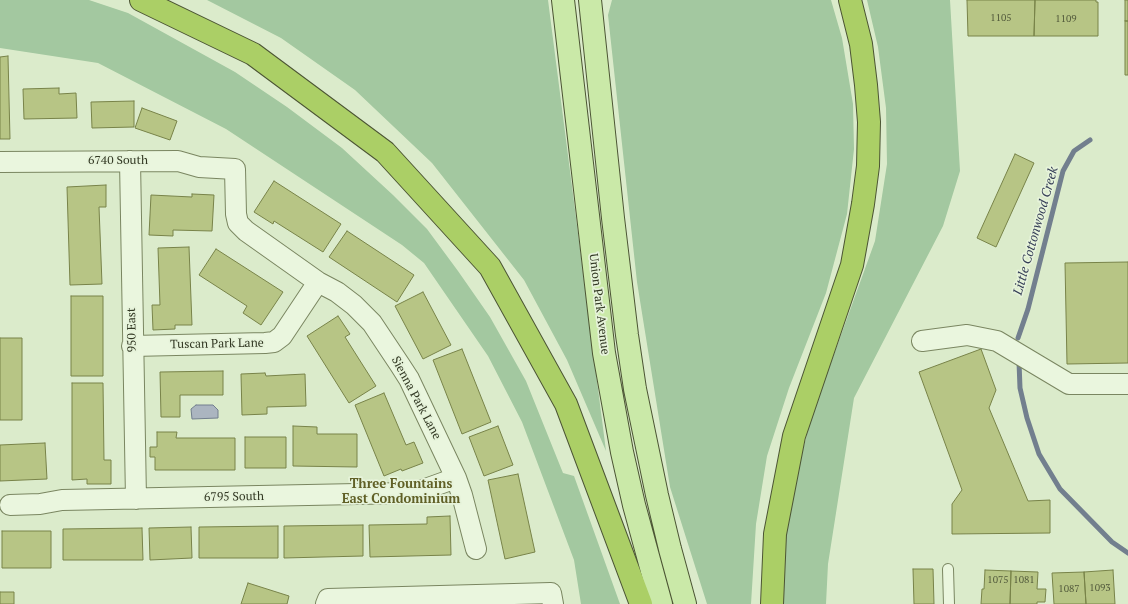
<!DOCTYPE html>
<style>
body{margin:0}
canvas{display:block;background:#dbebcb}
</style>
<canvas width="1128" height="604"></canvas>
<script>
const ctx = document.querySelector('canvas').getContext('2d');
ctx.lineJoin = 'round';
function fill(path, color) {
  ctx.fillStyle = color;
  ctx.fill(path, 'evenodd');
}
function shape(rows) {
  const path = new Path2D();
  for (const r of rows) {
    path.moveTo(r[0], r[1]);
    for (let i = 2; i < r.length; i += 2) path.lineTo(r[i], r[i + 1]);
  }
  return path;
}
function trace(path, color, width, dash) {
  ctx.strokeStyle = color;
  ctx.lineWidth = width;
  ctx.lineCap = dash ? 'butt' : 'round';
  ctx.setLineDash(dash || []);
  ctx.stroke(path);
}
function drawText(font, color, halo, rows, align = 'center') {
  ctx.font = font + ' "PT Serif",serif';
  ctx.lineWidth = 3.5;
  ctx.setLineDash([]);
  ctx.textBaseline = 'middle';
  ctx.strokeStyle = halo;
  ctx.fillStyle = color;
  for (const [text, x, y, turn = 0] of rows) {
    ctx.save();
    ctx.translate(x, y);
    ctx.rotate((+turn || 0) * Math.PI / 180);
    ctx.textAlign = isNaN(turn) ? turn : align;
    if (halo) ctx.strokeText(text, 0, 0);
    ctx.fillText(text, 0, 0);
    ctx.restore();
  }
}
const green = shape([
 [0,0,89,0,128,13,235,72,287,107,342,148,393,195,427,229,458,271,490,317,526,381,563,473,574,476,620,604,581,604,574,560,522,422,488,356,424,263,402,245,226,129,98,63,0,48],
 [207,0,548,0,606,451,567,360,524,280,432,163,355,90,281,38],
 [612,0,831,0,842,38,853,104,854,149,847,214,826,293,789,388,767,456,756,524,751,604,707,604,670,487,637,282,608,15],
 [867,0,950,0,960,171,943,226,854,398,828,564,826,604,782,604,786,518,811,418,875,241,887,164,886,108,878,47]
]);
const water = shape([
 [196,405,213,405,218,410,218,418,192,419,191,409,196,405]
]);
const stream = shape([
 [1018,338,1028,309,1063,171,1074,151,1090,140],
 [1019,362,1020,388,1027,418,1039,454,1060,489,1112,542,1128,553]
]);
const building = shape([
 [967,0,1035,0,1034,36,968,36,967,0],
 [1035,0,1096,0,1096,2,1098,2,1098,36,1034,36,1035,0],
 [1125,0,1128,0,1128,21,1125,21,1125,0],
 [1125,21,1128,21,1128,75,1125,75,1125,21],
 [8,56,10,139,0,139,0,57,8,56],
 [59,88,59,94,76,93,77,118,24,119,23,89,59,88],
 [134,101,134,127,92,128,91,102,134,101],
 [142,108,177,121,170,140,135,128,142,108],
 [1015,154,1034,163,996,247,977,238,1015,154],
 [274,181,341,224,323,252,274,221,273,224,254,212,274,181],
 [106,185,106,207,99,207,102,284,70,285,67,187,106,185],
 [192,194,214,195,212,231,173,230,173,236,149,235,151,195,192,197,192,194],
 [347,231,414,275,397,302,329,257,347,231],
 [189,247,192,325,175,325,175,329,153,330,152,305,160,305,158,248,189,247],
 [216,249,283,292,261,325,243,313,247,306,199,275,216,249],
 [1128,262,1128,363,1067,364,1065,263,1128,262],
 [423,292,451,345,423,359,395,306,423,292],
 [71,296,103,296,103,376,71,376,71,296],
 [338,316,350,334,345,337,376,386,349,403,307,336,338,316],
 [0,338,22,338,22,420,0,420,0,338],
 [462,349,491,422,462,434,433,360,462,349],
 [981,349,996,390,989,408,1028,501,1050,500,1050,533,952,534,952,504,962,490,919,372,981,349],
 [223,371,223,395,180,395,180,417,161,417,160,372,223,371],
 [265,373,266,376,305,374,306,406,267,407,267,414,242,415,241,374,265,373],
 [72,383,103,383,104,460,111,460,111,484,87,484,87,479,72,480,72,383],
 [384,393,406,445,414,442,423,463,402,471,401,469,384,476,355,405,384,393],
 [293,426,317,427,317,434,357,434,357,467,293,466,293,426],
 [498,426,513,465,484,476,469,437,498,426],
 [157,432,177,432,176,438,235,438,235,470,155,470,155,457,150,457,150,447,157,447,157,432],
 [245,437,286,437,286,468,245,468,245,437],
 [45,443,47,479,0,481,0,445,45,443],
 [518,474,535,552,505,559,488,480,518,474],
 [450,516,451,555,370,557,369,525,427,524,427,517,450,516],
 [363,525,363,556,284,558,284,526,363,525],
 [278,526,278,558,199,558,199,527,278,526],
 [191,527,192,558,150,560,149,528,191,527],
 [142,528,143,560,63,560,63,529,142,528],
 [2,531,51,531,51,568,2,568,2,531],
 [913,569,933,569,934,604,914,604,913,569],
 [985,570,1011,571,1010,604,981,604,982,589,984,589,985,570],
 [1113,570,1115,604,1086,604,1084,572,1113,570],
 [1011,571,1038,572,1037,589,1046,589,1045,602,1037,602,1037,604,1010,604,1011,571],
 [1084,572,1086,604,1054,604,1052,573,1084,572],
 [248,583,289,596,287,604,241,604,248,583],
 [0,592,14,592,14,604,0,604,0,592]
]);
const lane = shape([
 [948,569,949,604]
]);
const street = shape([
 [130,161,136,499],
 [0,162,178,161,199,167,235,169,236,214,238,223,246,231,318,282,337,292,354,305,372,323,400,365,409,379,456,478,462,495,476,549],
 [922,341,967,335,997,341,1069,384,1128,384],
 [132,346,265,343,274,342,282,336,318,282],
 [10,505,40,504,62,500,406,493,417,492,456,478],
 [326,604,328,599,551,593,553,604]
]);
const primary = shape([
 [563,0,604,353,622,452,634,505,661,604],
 [590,0,613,218,627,335,635,389,657,495,670,549,685,604]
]);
const highway = shape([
 [141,0,253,54,385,152,490,267,566,404,641,604],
 [772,604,775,534,794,436,852,265,863,204,868,166,869,122,866,85,861,44,850,0]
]);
const numberNames = [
 ["1105",1001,18],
 ["1109",1066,19],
 ["1075",998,580],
 ["1081",1024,580],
 ["1093",1100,588],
 ["1087",1069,589]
];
const streetNames = [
 ["6740 South",118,161],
 ["Union Park Avenue",599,304,83],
 ["950 East",132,330,-91],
 ["Tuscan Park Lane",217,344,-1],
 ["Sienna Park Lane",416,398,62],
 ["6795 South",234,497,-1]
];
const waterNames = [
 ["Little Cottonwood Creek",1036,231,-74]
];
const neighbourhoodNames = [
 ["Three Fountains",401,484],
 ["East Condominium",401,499]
];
fill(green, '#a3c8a0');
fill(water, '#abb5c0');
trace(water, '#727f8e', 1);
trace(stream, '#727f8e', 5);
fill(building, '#b7c585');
trace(building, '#788349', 1);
trace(lane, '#7a8661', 12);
trace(street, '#7a8661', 22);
trace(primary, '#4c5534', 24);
trace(highway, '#4c5534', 24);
trace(lane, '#eaf6de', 10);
trace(street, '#eaf6de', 20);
trace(primary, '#cae9a8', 22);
trace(highway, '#abcf66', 22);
drawText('10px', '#535b3c', null, numberNames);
drawText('12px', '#323823', '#e6f3da', streetNames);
drawText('italic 13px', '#343d56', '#e6f3da', waterNames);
drawText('bold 13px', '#606026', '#e6f3da', neighbourhoodNames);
</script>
